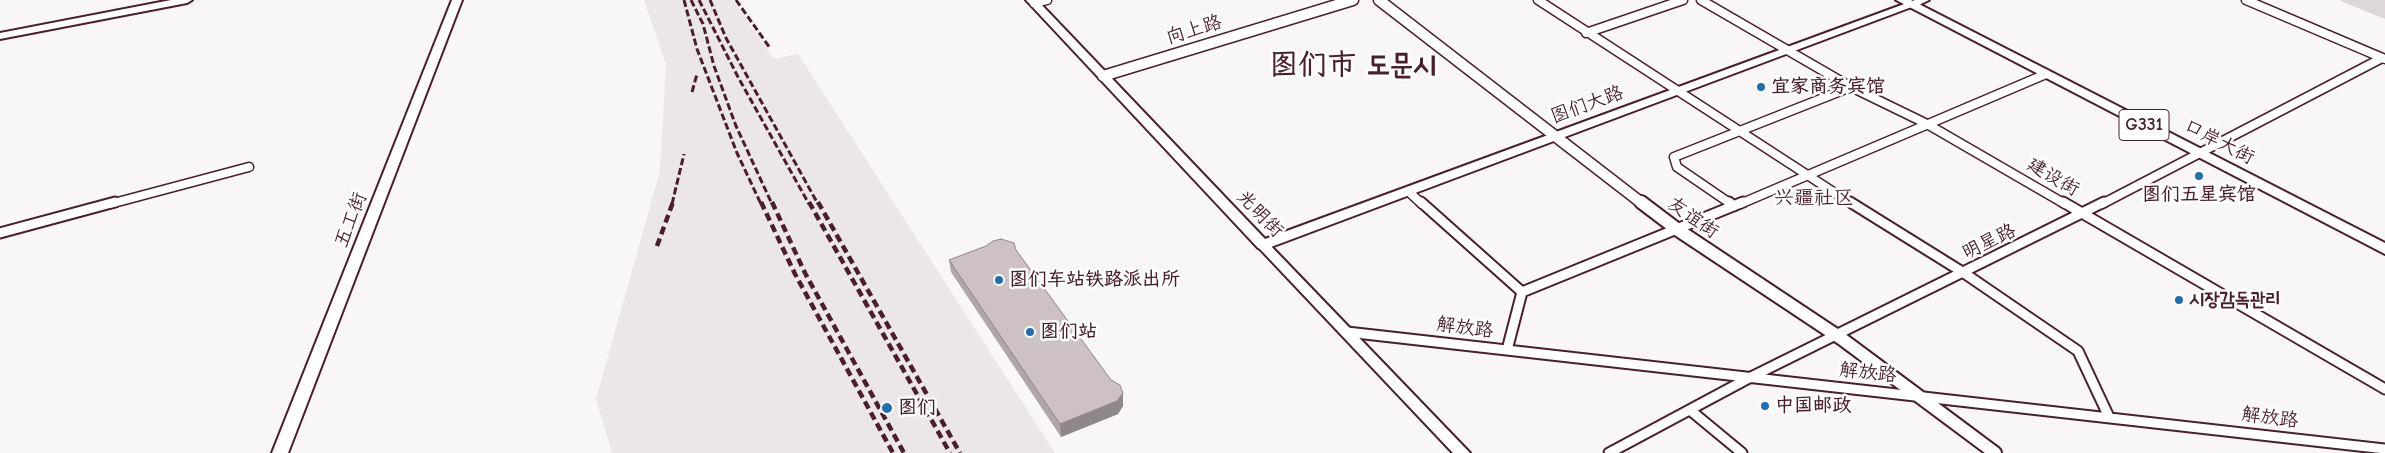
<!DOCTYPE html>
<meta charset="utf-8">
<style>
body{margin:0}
canvas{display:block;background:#f8f6f7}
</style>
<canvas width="2385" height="453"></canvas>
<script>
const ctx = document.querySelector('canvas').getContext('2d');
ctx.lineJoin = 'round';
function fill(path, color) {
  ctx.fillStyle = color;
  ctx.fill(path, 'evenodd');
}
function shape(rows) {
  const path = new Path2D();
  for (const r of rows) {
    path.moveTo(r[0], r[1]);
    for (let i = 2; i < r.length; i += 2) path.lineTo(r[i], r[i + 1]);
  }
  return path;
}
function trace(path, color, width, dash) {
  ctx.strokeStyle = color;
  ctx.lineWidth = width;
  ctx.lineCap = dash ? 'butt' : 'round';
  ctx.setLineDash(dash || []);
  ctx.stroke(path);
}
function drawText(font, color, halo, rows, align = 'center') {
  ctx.font = font + ' "Comic Neue","LXGW WenKai TC","Poor Story",sans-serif';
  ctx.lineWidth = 5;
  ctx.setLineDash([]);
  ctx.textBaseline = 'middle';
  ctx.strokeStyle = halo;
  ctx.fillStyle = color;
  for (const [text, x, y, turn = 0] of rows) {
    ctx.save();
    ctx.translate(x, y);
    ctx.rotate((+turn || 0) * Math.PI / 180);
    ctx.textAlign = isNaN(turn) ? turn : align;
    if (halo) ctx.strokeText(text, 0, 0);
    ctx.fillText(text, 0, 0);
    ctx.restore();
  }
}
const built = shape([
 [644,0,733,0,774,59,798,54,1055,453,612,453,596,399,660,171,666,65]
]);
const green = shape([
 [2340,0,2385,0,2385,19,2343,2]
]);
const minorFar1 = shape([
 [1538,0,1852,204],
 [1701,0,1851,87,1927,124,2065,204],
 [2246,0,2385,59],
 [1034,3,1047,0],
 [1586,33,1683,0],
 [1408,191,1422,204],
 [110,204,249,167],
 [1731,204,1677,167,1674,157,1851,87],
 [1740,204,2046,74],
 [2102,204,2382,58]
]);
const minor = shape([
 [1421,202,1522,292,1507,350],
 [1729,202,1734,206],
 [1850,202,1964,273,2078,351,2109,417],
 [2063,202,2385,389],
 [0,233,115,202],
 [1522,292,1743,202],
 [1347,332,2385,449],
 [1690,410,1742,453],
 [1609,453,1749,378,2104,202]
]);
const tertiaryFar1 = shape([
 [1379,0,1643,204],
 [1103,76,1353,0]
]);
const tertiary = shape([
 [1641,202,1678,230,1842,339,1995,453]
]);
const secondary = shape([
 [171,0,192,0,187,3,0,39,0,33,171,0],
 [452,0,462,0,288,453,272,453,452,0],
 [1915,0,1929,0,1915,7,1907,7,1907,3,1915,0],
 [1263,241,1267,242,1470,453,1453,453,1259,248,1257,245,1263,241]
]);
const primary = shape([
 [1026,0,1037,0,1265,239,1907,3,1911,2,1917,5,1263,250,1258,248,1026,0]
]);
const trunk = shape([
 [1896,0,1911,0,2385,243,2385,254,1896,0]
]);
const railFar1 = shape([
 [684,0,697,49,737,153,761,204],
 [691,0,703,24,714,66,736,126,772,204],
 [699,0,738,77,809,204],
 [710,0,726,38,818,204],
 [736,0,770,48],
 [692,92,697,74],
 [672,204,684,154]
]);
const rail = shape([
 [761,202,795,274,893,453],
 [772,202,805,273,904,453],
 [809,202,950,453],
 [818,202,960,453],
 [657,246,673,202]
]);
const wall = shape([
 [1016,250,1111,380,1123,393,1123,406,1118,414,1061,437,951,272,949,260]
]);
const shadedWall = shape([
 [1123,393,1123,406,1118,414,1061,437,1060,424]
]);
const building = shape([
 [1001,239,1014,243,1016,250,1111,380,1120,385,1123,393,1117,401,1060,424,949,260,986,246,993,241,1001,239]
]);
const markers = [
 [1761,87,5,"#1f6fb2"],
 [2199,176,5,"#1f6fb2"],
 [999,280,5,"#1f6fb2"],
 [2179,300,5,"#1f6fb2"],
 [1030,332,5,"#1f6fb2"],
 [1765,406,5,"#1f6fb2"],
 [887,408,6,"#1f6fb2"]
];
const shields = [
 [2144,125,50]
];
const shieldNames = [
 ["G331",2144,125]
];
const streetNames = [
 ["向上路",1194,30,-17],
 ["图们大路",1587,105,-20],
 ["口岸大街",2219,142,27],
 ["建设街",2053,177,30],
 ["光明街",1260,214,46],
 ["友谊街",1693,218,35],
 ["五工街",351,220,-69],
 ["明星路",1989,242,-26],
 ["解放路",1465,328,7],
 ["解放路",1868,373,6],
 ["解放路",2270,418,7]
];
const poiNames = [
 ["宜家商务宾馆",1771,87],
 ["图们五星宾馆",2199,195,"center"],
 ["图们车站铁路派出所",1009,280],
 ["시장감독관리",2189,300],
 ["图们站",1040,332],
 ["中国邮政",1775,406],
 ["图们",898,408]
];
const neighbourhoodNames = [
 ["兴疆社区",1814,198]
];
const townNames = [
 ["图们市 도문시",1353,66]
];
fill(built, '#ebe6e8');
fill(green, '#ded6d9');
trace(minorFar1, '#4a1f2b', 11);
trace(minor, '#4a1f2b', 13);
trace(tertiaryFar1, '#4a1f2b', 13);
trace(tertiary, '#4a1f2b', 16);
trace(secondary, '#4a1f2b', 4);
trace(primary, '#4a1f2b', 4);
trace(trunk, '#4a1f2b', 4);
trace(minorFar1, '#fff', 8);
trace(minor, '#fff', 9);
trace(tertiaryFar1, '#fff', 10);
trace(tertiary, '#fff', 12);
fill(secondary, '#fff');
fill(primary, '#fff');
fill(trunk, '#fff');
trace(railFar1, '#4a1f2b', 3, [7, 3]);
trace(rail, '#4a1f2b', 4.5, [8, 4.5]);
fill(wall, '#b0a6a9');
fill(shadedWall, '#908789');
fill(building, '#cdc1c4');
trace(building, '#908789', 1);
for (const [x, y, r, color] of markers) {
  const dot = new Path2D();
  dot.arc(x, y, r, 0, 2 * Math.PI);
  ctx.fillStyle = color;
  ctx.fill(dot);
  trace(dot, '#fff', 2);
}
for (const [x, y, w] of shields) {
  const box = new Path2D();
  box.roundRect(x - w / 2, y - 15.5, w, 31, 4);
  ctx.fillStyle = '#fff';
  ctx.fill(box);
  trace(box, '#4a1f2b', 1);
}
drawText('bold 18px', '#4a1f2b', null, shieldNames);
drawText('19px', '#4a1f2b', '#fff', streetNames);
drawText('bold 19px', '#4a1f2b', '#fff', poiNames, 'left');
drawText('20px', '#4a1f2b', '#fff', neighbourhoodNames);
drawText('bold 29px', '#4a1f2b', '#fff', townNames);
</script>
